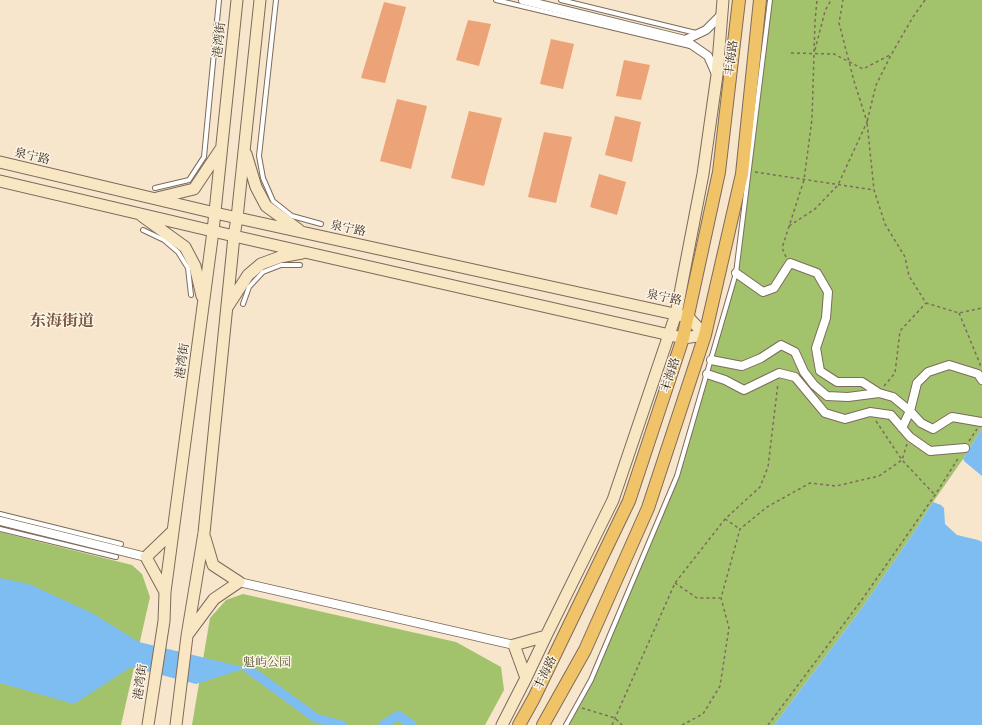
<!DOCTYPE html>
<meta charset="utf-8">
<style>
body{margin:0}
canvas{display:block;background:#f7e5cc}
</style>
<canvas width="982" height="725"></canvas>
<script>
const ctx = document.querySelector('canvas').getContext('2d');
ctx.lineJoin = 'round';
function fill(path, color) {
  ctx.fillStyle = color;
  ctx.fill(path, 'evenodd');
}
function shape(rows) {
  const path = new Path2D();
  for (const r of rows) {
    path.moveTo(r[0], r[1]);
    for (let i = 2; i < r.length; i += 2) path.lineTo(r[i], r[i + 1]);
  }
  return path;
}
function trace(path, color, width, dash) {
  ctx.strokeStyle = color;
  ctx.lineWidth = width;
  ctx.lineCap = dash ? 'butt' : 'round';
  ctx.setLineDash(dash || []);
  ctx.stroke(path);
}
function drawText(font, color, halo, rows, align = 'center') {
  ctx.font = font + ' "IM FELL Great Primer","Noto Serif SC",serif';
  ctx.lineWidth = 3;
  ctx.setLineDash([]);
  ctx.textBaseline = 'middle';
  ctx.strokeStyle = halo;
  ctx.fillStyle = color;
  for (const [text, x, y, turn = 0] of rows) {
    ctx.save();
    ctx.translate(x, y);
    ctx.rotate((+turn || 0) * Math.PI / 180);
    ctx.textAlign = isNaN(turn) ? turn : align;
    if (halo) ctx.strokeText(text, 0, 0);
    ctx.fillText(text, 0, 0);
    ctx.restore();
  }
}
const green = shape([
 [770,0,982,0,982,428,963,459,933,502,908,541,861,609,774,725,566,725,591,680,677,476,736,273],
 [0,532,132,565,142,574,150,597,121,725,0,725],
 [243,594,456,642,501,667,504,690,485,725,192,725,210,618,226,600]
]);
const water = shape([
 [982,428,982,476,965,462,963,459],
 [933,502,941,505,944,508,945,524,957,535,978,540,982,542,982,725,774,725,861,609,908,541],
 [0,578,29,584,92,613,139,642,247,668,196,684,131,667,74,704,0,683]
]);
const canal = shape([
 [247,668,316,718,342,725],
 [383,725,398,715,412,725]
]);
const building = shape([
 [384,2,406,7,385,83,361,78],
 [468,20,491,24,479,66,456,60],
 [551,39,574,44,563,89,540,84],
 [624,60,650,65,641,100,616,96],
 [397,99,427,106,411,169,380,161],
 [469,111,502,118,484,186,451,178],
 [615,116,641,122,632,162,605,155],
 [544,132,572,137,556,203,528,197],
 [599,174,626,182,617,215,590,207]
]);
const path = shape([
 [925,0,913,17,891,55,876,85,867,122,874,190,885,224,905,257,909,276,926,303,959,313,982,308],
 [815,50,825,11,831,0],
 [791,53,834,54,863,69,890,55],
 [755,172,874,190],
 [789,226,815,209,838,185,867,122,854,81,839,23,843,0],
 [786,257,782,248,804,180,812,119,815,21,817,0],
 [959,313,980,364,980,366],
 [884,386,895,373,900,331,926,303],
 [876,421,902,460,935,495],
 [969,441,977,429],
 [725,519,740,529],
 [675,583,697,598,720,598],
 [582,708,615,718,622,725],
 [612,725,675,583,725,519,760,487,768,467,778,383],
 [682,725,703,714,720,686,729,628,721,598,740,529,767,507,810,483,836,486,879,476,902,460,907,444],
 [768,725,861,601,935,495,959,457]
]);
const lane = shape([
 [276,0,259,156,263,178,273,201,292,216,321,224],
 [496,0,690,46],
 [561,0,696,33],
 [155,188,189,180,204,157,219,0],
 [143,230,164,240,178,252,188,268,191,295],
 [243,304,249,287,263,272,281,265,300,265],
 [0,514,121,544],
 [0,529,116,557],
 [566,725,591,680,677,476,736,273,770,0]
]);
const street = shape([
 [523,0,685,40],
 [716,74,708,56,685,40,706,30,722,14],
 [736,273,763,292,774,288,790,263,817,273,828,292,826,318,816,348,820,371,837,382,862,382,879,393],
 [711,360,742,366,761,358,781,345,795,352,804,372,814,385,827,396,848,397,879,393,893,397,910,411,921,423,933,429,952,417,981,422],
 [707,374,725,380,744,390,779,373,795,377,825,413,845,419,870,412,891,415,910,437,930,451,965,448],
 [902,428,910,411,917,383,928,372,949,365,978,374,982,380],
 [0,521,146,557],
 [239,582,514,645]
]);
const secondary = shape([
 [246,154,256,187,266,206,299,230],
 [0,162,215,213,688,317,705,335],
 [0,181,234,236,683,338,705,335],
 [157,198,194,189,220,150],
 [142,216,185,247,195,266,202,296],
 [228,306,248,275,261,264,280,257,302,253],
 [165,592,146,557,173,531],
 [188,634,214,599,239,582,213,565,205,538],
 [526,678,514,645,546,636],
 [148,725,164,621,165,592,213,231,237,0],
 [176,725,187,636,204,533,234,236,237,218,260,0],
 [502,725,526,678,546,636,613,500,676,314,703,174,717,75,723,0]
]);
const primary = shape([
 [519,725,534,698,629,501,683,338,719,172,739,0],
 [543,725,585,650,648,508,705,335,742,174,760,0]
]);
const streetNames = [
 ["港湾街",220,40,-84],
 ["丰海路",732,58,-83],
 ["泉宁路",32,157,13],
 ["泉宁路",348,229,12],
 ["泉宁路",664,298,12],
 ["港湾街",183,361,-82],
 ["丰海路",671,375,-72],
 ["丰海路",546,673,-64],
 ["港湾街",141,682,-82]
];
const parkNames = [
 ["魁屿公园",267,663]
];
const districtNames = [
 ["东海街道",62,322]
];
fill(green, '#a2c36c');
fill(water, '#7ebdf2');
trace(canal, '#7ebdf2', 9);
fill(building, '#eca378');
trace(lane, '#7d6b5b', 6);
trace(street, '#7d6b5b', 10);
trace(secondary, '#7d6b5b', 13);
trace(primary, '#7d6b5b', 14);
trace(path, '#7d6b5b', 1.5, [3, 3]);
trace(lane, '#fff', 4);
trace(street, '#fff', 8);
trace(secondary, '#f9e7c3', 11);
trace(primary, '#f1c369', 12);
drawText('12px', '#3b2a1e', '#fcf5e5', streetNames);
drawText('12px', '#5a5835', '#fcf5e5', parkNames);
drawText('bold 16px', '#79543e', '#fcf5e5', districtNames);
</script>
